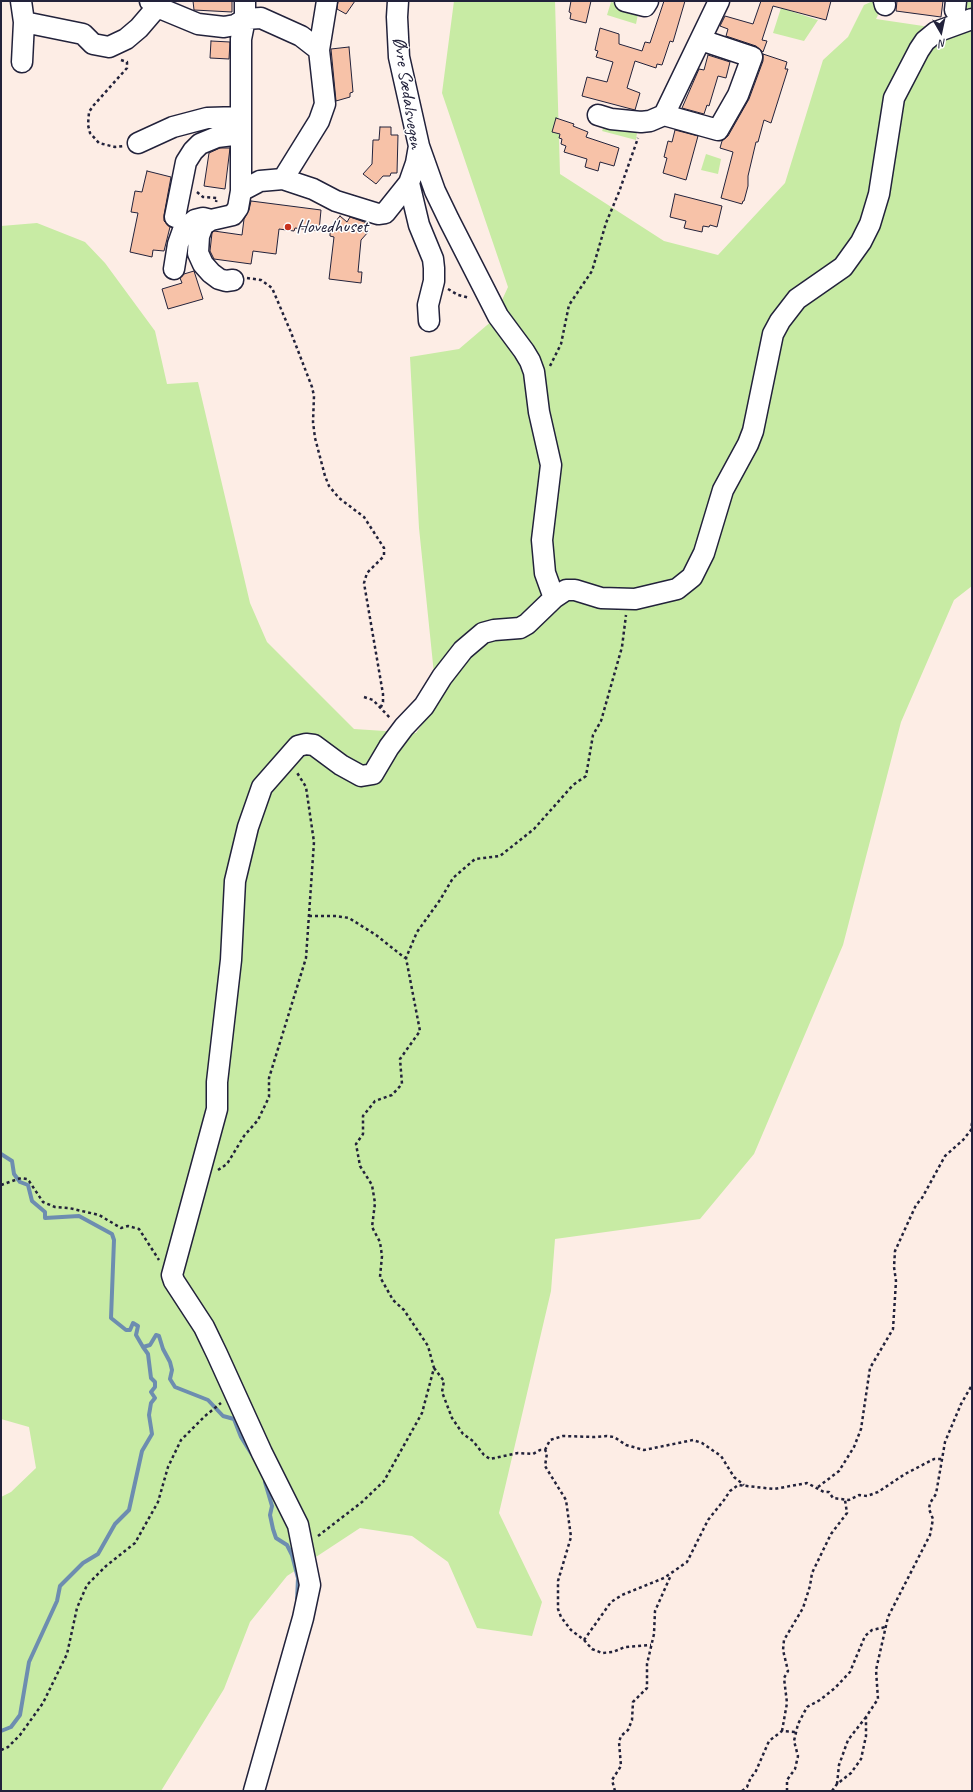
<!DOCTYPE html>
<meta charset="utf-8">
<style>
body{margin:0}
#map{position:relative;width:973px;height:1792px;overflow:hidden;background:#fdede5;font-family:Caveat,sans-serif}
canvas{display:block}
.frame{position:absolute;inset:0;border:2px solid #22223b;pointer-events:none}
.north{position:absolute;left:921px;top:12px;width:40px;height:40px;-webkit-text-stroke:3px #fff;paint-order:stroke;rotate:171deg;font-size:11px;font-weight:700;line-height:16px;text-align:center;color:#22223b}
.north::after{content:'';display:block;margin:auto;width:14px;height:18px;background:#22223b;clip-path:polygon(50% 0,100% 100%,50% 72%,0 100%)}
</style>
<div id="map">
<canvas width="973" height="1792"></canvas>
<div class="frame"></div>
<div class="north">N</div>
</div>
<script>
const ctx = document.querySelector('canvas').getContext('2d');
ctx.lineJoin = 'round';
function fill(path, color) {
  ctx.fillStyle = color;
  ctx.fill(path, 'evenodd');
}
function shape(rows) {
  const path = new Path2D();
  for (const r of rows) {
    path.moveTo(r[0], r[1]);
    for (let i = 2; i < r.length; i += 2) path.lineTo(r[i], r[i + 1]);
  }
  return path;
}
function trace(path, color, width, dash) {
  ctx.strokeStyle = color;
  ctx.lineWidth = width;
  ctx.lineCap = dash ? 'butt' : 'round';
  ctx.setLineDash(dash || []);
  ctx.stroke(path);
}
function drawText(font, color, halo, rows, align = 'center') {
  ctx.font = font + ' Caveat,sans-serif';
  ctx.lineWidth = 3;
  ctx.setLineDash([]);
  ctx.textBaseline = 'middle';
  ctx.strokeStyle = halo;
  ctx.fillStyle = color;
  for (const [text, x, y, turn = 0] of rows) {
    ctx.save();
    ctx.translate(x, y);
    ctx.rotate((+turn || 0) * Math.PI / 180);
    ctx.textAlign = isNaN(turn) ? turn : align;
    if (halo) ctx.strokeText(text, 0, 0);
    ctx.fillText(text, 0, 0);
    ctx.restore();
  }
}
const green = shape([
 [454,1,555,1,560,174,664,241,718,255,785,183,823,60,848,37,864,5,873,1,878,15,876,19,957,31,960,1,972,1,972,586,954,600,901,722,843,945,754,1154,700,1219,555,1239,551,1291,499,1513,542,1602,532,1636,477,1628,448,1562,412,1536,360,1528,287,1576,250,1622,224,1689,161,1791,1,1791,1,1497,11,1492,36,1468,29,1427,1,1419,1,226,37,223,85,242,105,263,155,331,167,384,198,382,250,603,267,642,354,729,416,733,437,703,419,528,410,357,459,349,493,320,508,287,442,93],
 [611,2,633,7,638,14,636,24,607,15],
 [781,8,818,20,804,41,773,33],
 [606,123,638,125,636,140,602,131],
 [706,154,721,159,718,174,701,170]
]);
const stream = shape([
 [1,1154,12,1161,14,1174,20,1182,28,1185,32,1201,45,1212,45,1218,79,1216,112,1234,114,1240,111,1318,126,1330,130,1330,133,1323,138,1326,136,1335,143,1347,150,1345,156,1335,159,1336,163,1349,170,1362,172,1370,170,1379,175,1387,208,1400,223,1416,234,1419,241,1437,256,1461],
 [265,1482,272,1506,270,1515,273,1529,276,1538,287,1545,292,1555,298,1578,297,1601],
 [1,1731,11,1727,20,1715,29,1662,57,1601,60,1586,83,1563,98,1554,115,1524,129,1510,142,1451,152,1434,149,1415,151,1403,155,1398,151,1392,155,1387,155,1382,151,1378,148,1354,143,1347]
]);
const building = shape([
 [193,1,232,1,232,12,194,10,193,1],
 [338,1,355,1,346,14,337,9,338,1],
 [571,1,591,1,586,23,570,19,571,13,569,12,571,1],
 [664,1,685,1,673,42,670,41,662,65,657,64,656,68,635,61,627,88,640,93,635,110,582,96,587,77,607,82,613,62,596,57,598,51,595,50,600,28,619,34,619,44,642,51,645,42,650,43,664,1],
 [761,1,831,1,826,20,773,6,762,40,767,41,763,52,756,46,726,36,728,29,720,26,725,16,753,24,761,1],
 [897,1,943,1,941,17,896,11,897,1],
 [211,41,230,42,229,59,210,58,211,41],
 [349,47,353,92,350,93,350,97,336,101,331,49,349,47],
 [763,54,787,62,785,69,788,69,771,123,764,120,758,142,756,142,748,176,748,186,744,201,743,201,742,204,721,198,733,152,720,148,722,141,728,136,749,99,763,61,763,54],
 [708,55,730,62,726,78,718,76,709,106,707,105,704,114,682,108,699,69,704,70,708,55],
 [556,118,574,124,573,126,588,132,586,137,619,148,614,166,600,162,598,171,585,167,587,159,564,152,566,146,561,144,562,139,559,138,560,134,552,132,556,118],
 [380,127,391,127,391,135,398,135,397,173,391,173,390,176,383,176,376,184,363,174,372,164,373,140,379,140,380,127],
 [675,130,698,136,686,180,663,173,667,158,664,157,668,141,672,142,675,130],
 [220,148,230,148,225,189,204,186,209,153,220,148],
 [147,171,171,177,164,215,164,221,170,227,164,251,153,250,152,257,130,252,138,213,131,212,135,191,142,192,147,171],
 [675,194,722,206,717,227,710,225,709,227,703,226,702,232,684,228,686,221,670,217,675,194],
 [251,201,321,210,319,231,295,228,294,231,279,229,276,254,253,251,251,264,214,259,210,251,212,233,214,231,242,235,244,219,249,210,251,201],
 [340,216,347,222,350,217,367,223,364,227,369,231,361,240,358,272,362,272,361,283,329,279,334,237,330,236,330,228,340,216],
 [194,271,203,299,168,309,162,289,182,283,180,278,184,274,194,271]
]);
const path = shape([
 [121,60,127,62,127,68,93,106,89,112,88,125,90,133,99,143,115,147,124,146],
 [197,192,203,197,217,198,216,202],
 [247,278,261,280,272,288,290,330,312,387,314,396,313,422,315,438,325,476,329,486,339,498,364,517,384,548,384,556,367,573,364,583,383,694,383,702,381,707],
 [448,289,458,295,470,298],
 [550,366,561,344,569,305,592,271,606,223,619,192,638,138],
 [364,697,373,700,391,719],
 [309,916,336,916,349,918,376,935,405,958],
 [218,1170,227,1164,244,1136,258,1120,269,1097,269,1078,306,958,314,842,306,787,296,771],
 [1,1185,21,1178,27,1179,29,1181,43,1202,55,1207,69,1208,99,1215,121,1228,128,1226,139,1229,159,1260],
 [434,1368,444,1381,442,1392,452,1418,463,1434,473,1441,484,1455,490,1459,518,1453,533,1454,540,1450,545,1450,547,1453,545,1466,566,1500,571,1537,558,1581,558,1609,561,1617,571,1630,584,1640,611,1602,622,1595,664,1578,687,1562,708,1520,724,1500,730,1491,738,1485,774,1489,807,1483,824,1492,829,1492,833,1498,849,1500,859,1495,867,1496,878,1492,905,1474,934,1459,943,1459],
 [545,1450,550,1440,563,1436,595,1437,607,1436,614,1437,626,1445,644,1450,693,1440,702,1443,721,1456,734,1477,744,1485],
 [818,1487,839,1471,854,1447,861,1429,870,1368,893,1329,896,1281,894,1267,895,1251,916,1205,922,1198,945,1156,963,1140,971,1130,972,1123],
 [318,1536,362,1502,384,1481,422,1413,434,1368,428,1346,404,1310,393,1300,380,1277,382,1256,380,1242,372,1227,375,1203,372,1185,360,1166,356,1144,363,1134,363,1116,375,1101,392,1095,402,1084,400,1059,420,1031,406,958,417,932,440,900,453,878,475,859,500,856,534,829,573,785,586,776,593,735,601,721,622,647,626,615],
 [584,1640,592,1649,602,1653,613,1652,625,1647,651,1645],
 [782,1731,787,1703,784,1678,788,1671,783,1650,784,1640,803,1608,810,1586,812,1573,831,1534,847,1513,845,1500],
 [1,1750,8,1747,20,1735,43,1703,67,1654,77,1608,87,1585,106,1566,135,1543,158,1502,168,1467,181,1440,205,1416,221,1403],
 [837,1784,839,1765,848,1740,866,1717],
 [615,1791,612,1780,621,1766,619,1742,621,1736,628,1730,632,1720,633,1702,647,1688,647,1664,654,1634,655,1611,671,1575],
 [742,1791,747,1787,751,1777,755,1773,769,1741,782,1731,796,1732],
 [787,1791,787,1780,795,1769,798,1756,794,1741,798,1724,807,1707,820,1700,835,1688,850,1672,865,1636,872,1630,886,1627],
 [832,1791,837,1784,851,1773,861,1759,866,1736,866,1717,878,1699,876,1670,888,1617,930,1535,933,1519,929,1509,930,1503,936,1494,945,1442,961,1404,972,1385]
]);
const minor = shape([
 [21,1,24,22,83,34,93,44,109,47,126,39,139,28,157,7],
 [150,1,157,7,198,24,224,27,235,25,245,19,245,1],
 [398,1,397,17,399,57,419,146,416,163,409,183,419,225,433,259,434,268,434,281,428,305,429,321],
 [625,1,645,6,648,1],
 [884,1,885,5],
 [955,10,956,1],
 [319,50,327,1],
 [22,62,24,22],
 [598,115,611,119,641,122,650,121,664,115,719,1],
 [664,115,718,130,738,95,752,57,701,40],
 [138,143,173,127,207,118,241,117],
 [241,191,260,181,283,179,313,189,336,201,378,214,385,213,409,183],
 [175,217,186,162,193,151,200,144,217,137,241,134],
 [174,269,178,244,183,230,195,220,203,218,211,220],
 [233,280,226,281,219,279,211,273,203,264,198,253,199,236,203,225,211,220,233,215,238,208,241,191,241,39,245,19,261,18,301,36,319,50,325,104,319,121,283,179],
 [554,598,566,590,575,590,601,598,635,599,677,589,692,577,704,553,723,490,748,444,753,431,773,334,780,321,797,299,843,267,861,242,870,224,879,194,894,98,919,50,925,41,936,32,972,19],
 [254,1791,303,1618,310,1585,298,1525,262,1453,217,1354,204,1327,174,1281,172,1275,217,1109,217,1082,231,960,235,881,248,827,262,787,298,746,306,744,314,745,341,765,361,776,373,774,389,747,404,727,424,706,442,677,463,650,483,633,494,630,520,628,527,624,554,598,545,573,542,540,551,465,539,412,534,372,530,361,524,351,498,316,449,220,435,191,419,146]
]);
const markers = [
 [288,227,4,"#c8321e"]
];
const streetNames = [
 ["Øvre Sædalsvegen",407,93,81]
];
const poiNames = [
 ["Hovedhuset",296,227]
];
fill(green, '#c8eba4');
trace(stream, '#6d8db0', 4);
fill(building, '#f7c2a8');
trace(building, '#22223b', 1);
trace(minor, '#22223b', 23);
trace(path, '#22223b', 2.5, [3, 3]);
trace(minor, '#fff', 20);
for (const [x, y, r, color] of markers) {
  const dot = new Path2D();
  dot.arc(x, y, r, 0, 2 * Math.PI);
  ctx.fillStyle = color;
  ctx.fill(dot);
  trace(dot, '#fff', 1.5);
}
drawText('19px', '#22223b', '#fff', streetNames);
drawText('19px', '#22223b', '#fff', poiNames, 'left');
</script>
